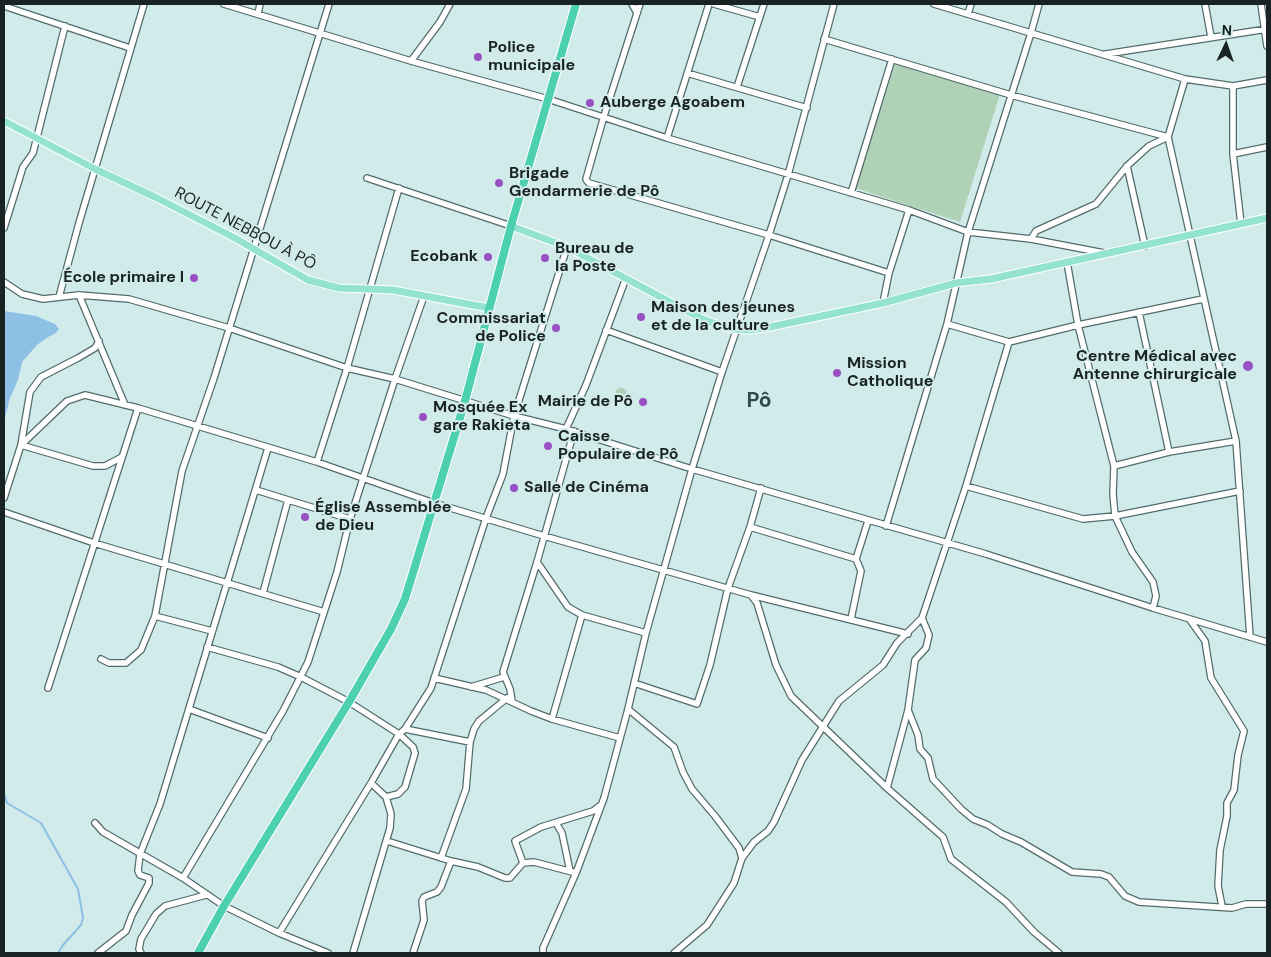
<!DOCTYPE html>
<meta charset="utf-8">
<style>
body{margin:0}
#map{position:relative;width:1271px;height:957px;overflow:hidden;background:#d1ebeb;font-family:"DM Sans",sans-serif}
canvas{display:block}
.frame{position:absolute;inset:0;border:5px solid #1a2323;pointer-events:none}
.north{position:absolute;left:1201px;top:20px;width:50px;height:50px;-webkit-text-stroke:4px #d1ebeb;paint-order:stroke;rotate:3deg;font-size:14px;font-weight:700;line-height:20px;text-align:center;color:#1a2323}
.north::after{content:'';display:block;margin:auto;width:18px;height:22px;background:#1a2323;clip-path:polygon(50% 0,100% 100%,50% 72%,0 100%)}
</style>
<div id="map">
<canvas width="1271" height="957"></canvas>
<div class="frame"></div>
<div class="north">N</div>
</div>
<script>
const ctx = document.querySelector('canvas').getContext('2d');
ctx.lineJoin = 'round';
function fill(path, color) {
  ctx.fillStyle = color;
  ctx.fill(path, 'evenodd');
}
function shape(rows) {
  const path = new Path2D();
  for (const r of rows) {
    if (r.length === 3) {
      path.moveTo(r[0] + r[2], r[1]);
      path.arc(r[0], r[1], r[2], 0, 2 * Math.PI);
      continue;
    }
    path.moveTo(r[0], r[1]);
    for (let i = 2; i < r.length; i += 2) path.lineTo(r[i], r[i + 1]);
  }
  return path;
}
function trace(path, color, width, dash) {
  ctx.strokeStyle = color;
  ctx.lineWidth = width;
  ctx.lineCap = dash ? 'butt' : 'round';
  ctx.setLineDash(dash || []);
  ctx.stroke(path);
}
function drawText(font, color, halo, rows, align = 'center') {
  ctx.font = font + ' "DM Sans",sans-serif';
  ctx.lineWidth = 4;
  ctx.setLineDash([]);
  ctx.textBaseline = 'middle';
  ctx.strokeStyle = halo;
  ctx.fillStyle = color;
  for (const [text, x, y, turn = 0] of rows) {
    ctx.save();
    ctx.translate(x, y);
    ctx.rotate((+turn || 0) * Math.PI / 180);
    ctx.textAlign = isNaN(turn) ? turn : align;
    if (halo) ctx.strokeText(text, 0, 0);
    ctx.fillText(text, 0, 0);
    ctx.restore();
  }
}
const green = shape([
 [896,61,1000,94,960,222,855,188],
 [621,394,6]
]);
const water = shape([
 [4,311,36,316,55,324,59,329,56,333,48,337,37,345,22,362,18,380,10,398,4,421]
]);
const stream = shape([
 [4,794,7,803,41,823,78,889,83,918,81,925,63,945,58,953]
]);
const minor = shape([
 [224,4,411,61,548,99,667,138,909,210,968,232,1031,239,1104,253],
 [632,4,637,13],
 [640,4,604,116,586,179,587,181,589,183,769,235,889,273],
 [714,4,760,17],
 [1039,4,1031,33,1185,79,1233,86,1233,154,1241,224],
 [1205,4,1211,37],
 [1261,4,1267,46],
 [4,6,130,48],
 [258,14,260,4],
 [968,14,971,4],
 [824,39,1011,95,1168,137],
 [1106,54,1267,29],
 [411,61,440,22,450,4],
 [687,73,807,108],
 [1185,79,1168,137,1236,441,1250,637],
 [1233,86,1267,80],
 [737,87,764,4],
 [667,138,709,4],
 [1233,154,1267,147],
 [1127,166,1145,246],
 [367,178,511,226],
 [851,193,892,59],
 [4,228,23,167,33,153,65,26],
 [1031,239,1036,231,1096,204,1127,166,1149,146,1168,137],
 [1067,262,1078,325,1114,466,1113,494,1115,516,1132,552,1153,582,1156,596,1153,608],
 [4,282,22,294,43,299,79,295,129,299,229,328,347,368,395,379,514,416,566,429,692,469,986,554,1153,608,1267,642],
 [79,295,125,405],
 [59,297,79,223,144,4],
 [883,303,889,273,909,210],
 [1139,312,1169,452],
 [606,330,722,372],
 [99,341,95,348,78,358,41,377,30,392,21,445,93,466,105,466,122,457],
 [1009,342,1078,325,1203,299],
 [566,429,586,385,626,278],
 [317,462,347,368,399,188],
 [1114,466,1169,452,1236,441],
 [966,486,1083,519,1115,516,1240,491],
 [256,490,350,519],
 [4,498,21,445,67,401,85,395,138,408],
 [4,512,94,543,324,612],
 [886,526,947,324,968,232,1031,33,934,4],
 [750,527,856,559],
 [537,562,568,607,582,615,646,633],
 [263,593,288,500],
 [751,595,757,603,776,665,791,696,887,788,943,837,951,859,1006,902,1034,932,1059,953],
 [155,616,212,631],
 [851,619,861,571,856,559,868,521],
 [1190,620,1205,641,1211,678,1244,731,1238,755,1234,790,1227,803,1227,816,1220,850,1218,886,1222,906],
 [207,647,278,667,301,677,349,702,399,734,413,747,415,753,405,787,398,794,386,797],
 [101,659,109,663,126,663,141,650,155,616,182,471,214,378,329,4],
 [434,678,486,690,531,711,552,719,620,738],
 [634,683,697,704,710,665,728,588,750,527,761,488],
 [471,687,504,677],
 [48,688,138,408,317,462,434,503,544,536,751,595,908,634],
 [512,701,510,689,503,672,537,562,574,431],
 [189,709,268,738],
 [628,709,674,747,683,772,692,789,715,816,739,848,742,858],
 [908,710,918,735,920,749,928,758,933,779,961,809,973,819,988,825,1002,834,1021,842,1072,872,1101,874,1109,877,1125,896,1139,902,1232,908,1246,904,1267,904],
 [552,719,582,615],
 [405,729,470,742],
 [887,788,908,710,915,660,926,648,929,635,922,618],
 [95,823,103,832,183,878,224,906,279,933,328,953],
 [556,823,562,833,570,871],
 [387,841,451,861,478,867,505,878,510,878,523,863,534,862,576,873],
 [441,858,466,789,470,742,474,729,479,721,507,698],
 [523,863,515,841,541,827,593,811,601,805],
 [183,878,283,711,308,662,337,572,350,519,395,379,424,296],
 [279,933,371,783,399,734,405,729,431,688,486,518,503,474,514,416,567,247],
 [98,953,126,931,132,915,149,883,149,878,140,875,138,871,140,854,160,804,268,448],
 [141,953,139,949,141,939,156,914,165,906,206,895],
 [353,953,390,828,391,814,386,797,371,783],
 [413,953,424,920,422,901,424,897,437,892,441,887,451,861],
 [543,953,543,948,576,873,604,798,628,709,646,633,692,469,722,372,769,235,788,175,834,4],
 [674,953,707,925,734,883,742,858,754,842,768,831,774,822,802,760,839,701,883,665,897,643,922,618,966,486,1009,342,947,324]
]);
const major = shape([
 [4,121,95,169,157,198,233,237,308,280,339,288,393,290,489,308],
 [511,226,567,247,702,319,731,329,750,330,770,327,883,303,956,283,991,279,1267,218]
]);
const highway = shape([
 [198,953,224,906,349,702,391,629,405,599,465,401,511,226,576,4]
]);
const markers = [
 [478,57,5,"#9950c3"],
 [590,103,5,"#9950c3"],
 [499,183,5,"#9950c3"],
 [488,257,5,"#9950c3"],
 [545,258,5,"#9950c3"],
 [194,278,5,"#9950c3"],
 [641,317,5,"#9950c3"],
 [556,328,5,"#9950c3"],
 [1248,366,6,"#9950c3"],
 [837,373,5,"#9950c3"],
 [643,402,5,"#9950c3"],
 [423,417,5,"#9950c3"],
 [548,446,5,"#9950c3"],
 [514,488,5,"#9950c3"],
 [305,517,5,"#9950c3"]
];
const poiNames = [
 ["Police",488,48],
 ["municipale",488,66],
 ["Auberge Agoabem",600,103],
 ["Brigade",509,174],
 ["Gendarmerie de Pô",509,192],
 ["Bureau de",555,249],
 ["la Poste",555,267],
 ["Ecobank",478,257,"right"],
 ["École primaire I",184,278,"right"],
 ["Maison des jeunes",651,308],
 ["et de la culture",651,326],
 ["Commissariat",546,319,"right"],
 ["de Police",546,337,"right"],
 ["Centre Médical avec",1237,357,"right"],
 ["Antenne chirurgicale",1237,375,"right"],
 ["Mission",847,364],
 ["Catholique",847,382],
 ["Mairie de Pô",633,402,"right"],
 ["Mosquée Ex",433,408],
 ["gare Rakieta",433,426],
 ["Caisse",558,437],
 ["Populaire de Pô",558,455],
 ["Salle de Cinéma",524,488],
 ["Église Assemblée",315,508],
 ["de Dieu",315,526]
];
const streetNames = [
 ["ROUTE NEBBOU À PÔ",245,229,28]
];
const districtNames = [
 ["Pô",759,401]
];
fill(green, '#afd1b6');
fill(water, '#8ebfe4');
trace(stream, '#8ebfe4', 2);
trace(minor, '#546b6b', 8);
trace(major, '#fff', 9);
trace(highway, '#fff', 10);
trace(minor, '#fff', 5.5);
trace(major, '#94e3d0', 7);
trace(highway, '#4cd0b0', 8);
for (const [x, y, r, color] of markers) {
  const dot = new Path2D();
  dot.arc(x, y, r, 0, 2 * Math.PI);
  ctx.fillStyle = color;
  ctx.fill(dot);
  trace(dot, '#d1ebeb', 2);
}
drawText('bold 16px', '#1a2323', '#d1ebeb', poiNames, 'left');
drawText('16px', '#1a2323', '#d1ebeb', streetNames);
drawText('bold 21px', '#334849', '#d1ebeb', districtNames);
</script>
